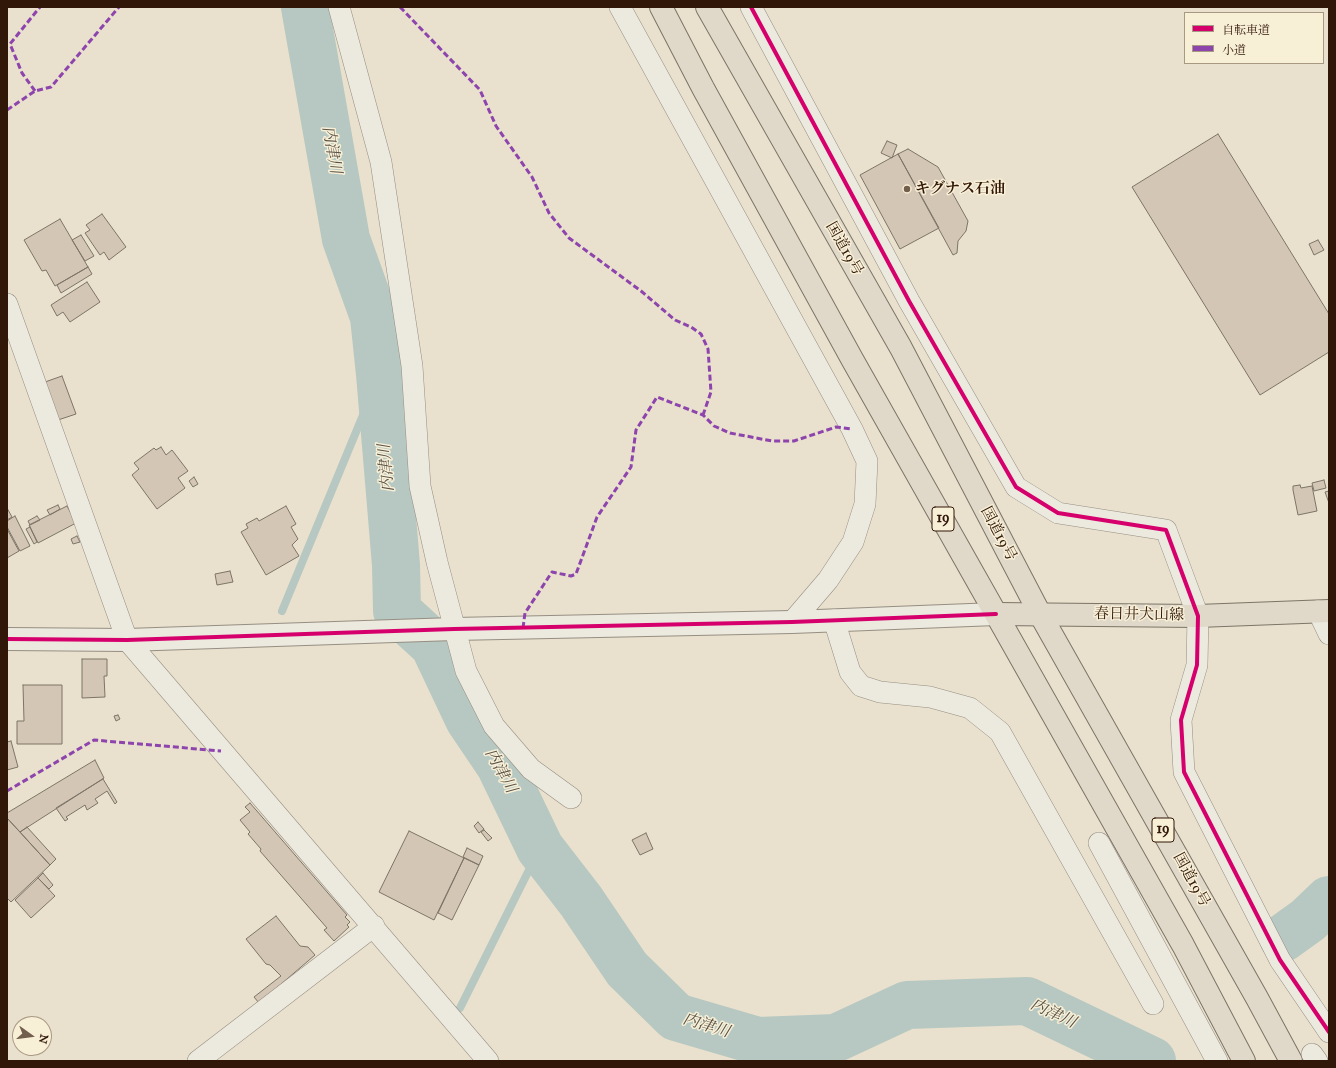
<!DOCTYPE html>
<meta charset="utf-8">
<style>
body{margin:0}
#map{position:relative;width:1336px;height:1068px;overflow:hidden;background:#e9e1cd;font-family:"IM FELL Great Primer","Noto Serif JP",serif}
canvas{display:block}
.frame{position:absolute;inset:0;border:8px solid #301707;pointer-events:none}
.legend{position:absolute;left:1184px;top:12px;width:140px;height:52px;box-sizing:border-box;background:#f8efd7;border:1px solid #a89984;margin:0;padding:5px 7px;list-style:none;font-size:12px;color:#301707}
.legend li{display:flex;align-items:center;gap:8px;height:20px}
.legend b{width:20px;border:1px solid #a89984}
.north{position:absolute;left:12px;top:1016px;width:40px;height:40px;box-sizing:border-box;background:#f8efd7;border:1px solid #a89984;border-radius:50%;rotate:104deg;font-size:11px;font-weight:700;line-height:16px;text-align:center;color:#301707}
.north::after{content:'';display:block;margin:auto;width:14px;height:18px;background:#715e4c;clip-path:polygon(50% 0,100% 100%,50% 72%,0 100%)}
</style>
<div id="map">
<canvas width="1336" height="1068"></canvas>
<div class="frame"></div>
<ul class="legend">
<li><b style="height:5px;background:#d6006c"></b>自転車道</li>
<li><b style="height:5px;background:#8e44ad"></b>小道</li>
</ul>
<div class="north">N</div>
</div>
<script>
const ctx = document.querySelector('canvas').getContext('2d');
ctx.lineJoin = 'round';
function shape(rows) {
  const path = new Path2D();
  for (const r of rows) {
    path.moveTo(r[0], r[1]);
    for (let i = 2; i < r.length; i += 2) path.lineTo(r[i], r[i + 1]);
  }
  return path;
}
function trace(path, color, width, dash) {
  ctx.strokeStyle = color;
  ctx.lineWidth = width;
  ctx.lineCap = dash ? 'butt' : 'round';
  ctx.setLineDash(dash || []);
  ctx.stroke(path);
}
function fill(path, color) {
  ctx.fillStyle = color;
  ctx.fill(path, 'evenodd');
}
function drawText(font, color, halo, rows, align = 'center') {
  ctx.font = font + ' "IM FELL Great Primer","Noto Serif JP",serif';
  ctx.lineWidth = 3;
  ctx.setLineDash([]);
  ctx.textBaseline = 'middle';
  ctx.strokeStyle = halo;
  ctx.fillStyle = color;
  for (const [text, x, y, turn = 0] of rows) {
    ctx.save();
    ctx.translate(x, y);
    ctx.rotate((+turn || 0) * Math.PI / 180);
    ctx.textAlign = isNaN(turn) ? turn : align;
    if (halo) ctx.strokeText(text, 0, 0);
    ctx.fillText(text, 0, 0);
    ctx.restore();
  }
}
const stream = shape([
 [282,611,380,374],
 [460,1008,540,848]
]);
const river = shape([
 [305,7,346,239,374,317,380,374,396,565,397,611,434,645,469,719,500,765,540,848,581,901,627,969,676,1017,758,1041,836,1038,907,1005,1027,1001,1152,1061],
 [1283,938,1308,920,1329,900]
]);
const building = shape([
 [1218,134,1329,314,1329,352,1260,395,1132,187,1218,134],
 [887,141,897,145,892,158,881,153,887,141],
 [908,149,938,167,968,221,966,231,958,241,957,253,953,255,898,154,908,149],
 [898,154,939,228,900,249,860,175,898,154],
 [102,214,126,247,109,260,104,252,100,255,85,233,90,230,86,225,102,214],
 [60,219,88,267,55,286,46,270,42,271,24,240,60,219],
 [81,235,94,256,85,261,72,240,81,235],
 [1318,240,1324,250,1314,255,1309,244,1318,240],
 [88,267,92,274,61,293,57,285,88,267],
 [87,282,100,302,70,322,63,312,57,316,51,305,87,282],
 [62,376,76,414,58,420,45,382,62,376],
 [161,447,166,455,172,450,188,471,178,478,185,488,157,509,132,475,139,469,134,463,154,448,156,450,161,447],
 [194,477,198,484,193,487,189,481,194,477],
 [1324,480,1326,488,1314,491,1312,483,1324,480],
 [1300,485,1301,488,1312,486,1317,511,1298,515,1293,490,1293,486,1300,485],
 [1329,491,1329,503,1325,492,1329,491],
 [58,505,60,509,50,515,47,510,58,505],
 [67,506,76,523,38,543,29,525,67,506],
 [286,506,296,524,291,527,298,539,292,545,299,556,266,575,241,532,248,528,246,524,257,518,259,521,286,506],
 [7,508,12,517,7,520,7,508],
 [15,516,30,546,20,551,7,527,7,521,15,516],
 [37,516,40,520,30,525,28,521,37,516],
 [30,527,37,542,34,544,26,529,30,527],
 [7,529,19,551,7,558,7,529],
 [77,536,80,542,73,544,71,539,77,536],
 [230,571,233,582,217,585,215,574,230,571],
 [82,659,107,659,107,676,104,676,105,697,82,698,82,659],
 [23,685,62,685,62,744,17,744,17,721,24,721,23,685],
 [118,715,120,719,116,721,114,716,118,715],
 [11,741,18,767,7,770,7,742,11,741],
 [95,760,104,778,20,832,7,818,7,813,95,760],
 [103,779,117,802,115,804,107,791,95,799,98,803,87,810,85,805,66,817,68,819,65,821,56,808,103,779],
 [250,803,347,915,345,917,350,922,347,925,349,927,334,941,324,930,327,928,260,851,261,849,248,834,250,832,240,820,250,812,245,807,250,803],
 [7,818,50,865,11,902,7,898,7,818],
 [478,822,484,829,479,833,474,826,478,822],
 [27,827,56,859,50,865,20,832,27,827],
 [484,830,492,838,488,841,481,832,484,830],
 [409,831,464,858,434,920,379,892,409,831],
 [646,833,653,849,640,855,632,840,646,833],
 [467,848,483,856,479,865,463,857,467,848],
 [464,858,479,865,452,920,438,913,464,858],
 [43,873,53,885,49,889,38,878,43,873],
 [38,878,55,896,31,918,15,900,38,878],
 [276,916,300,946,308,947,315,955,259,1003,254,997,281,976,270,965,266,964,246,939,276,916]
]);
const minor = shape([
 [339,7,381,162,412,366,420,486,437,562,466,671,494,726,531,769,571,798],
 [620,7,852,429,867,461,865,504,853,542,828,580,792,622],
 [751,7,909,301,1016,487,1058,513,1166,530,1198,616,1197,665,1181,720,1184,772,1280,960,1329,1032],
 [7,304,127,640,488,1061],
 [1318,611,1329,634],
 [834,620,850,672,861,686,880,692,930,697,970,708,1000,732,1153,1004],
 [1099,843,1217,1061],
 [1312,1054,1317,1061],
 [198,1061,374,926]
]);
const tertiary = shape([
 [7,639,127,640,454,629,792,622,996,614]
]);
const primary = shape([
 [996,614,1198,616,1329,611]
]);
const trunk = shape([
 [661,7,703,88,852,359,1183,945,1244,1061],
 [707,7,901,348,1040,614,1257,998,1291,1061]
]);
const quiet = shape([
 [400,7,480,90,496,126,532,177,549,213,569,238,641,291,675,320,691,327,701,334,708,349,711,392,703,415],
 [35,91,22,73,10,44,40,7],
 [7,110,35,91,51,87,119,7],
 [523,628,525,613,552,572,571,576,576,574,597,517,631,467,636,430,657,397,703,415,714,426,730,433,772,441,794,441,836,427,852,429],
 [7,791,94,740,221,751]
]);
const cycleway = shape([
 [751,7,909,301,1016,487,1058,513,1166,530,1198,616,1197,665,1181,720,1184,772,1280,960,1329,1032],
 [7,639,127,640,454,629,792,622,996,614]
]);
const markers = [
 [907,189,4,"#715e4c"]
];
const shields = [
 [943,519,22],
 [1163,830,22]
];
const shieldNames = [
 ["19",943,519],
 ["19",1163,830]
];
const poiNames = [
 ["キグナス石油",915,189]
];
const streetNames = [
 ["国道19号",844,249,60],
 ["国道19号",998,534,62],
 ["春日井犬山線",1139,615,1],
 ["国道19号",1191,880,61]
];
const waterNames = [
 ["内津川",331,150,80],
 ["内津川",387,468,-95],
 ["内津川",500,771,61],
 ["内津川",1053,1014,25],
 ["内津川",706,1026,17]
];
trace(stream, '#b6c8c1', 8);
trace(river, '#b6c8c1', 48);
fill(building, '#d4c6b5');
trace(building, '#7c7467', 1);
trace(minor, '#968e82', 22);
trace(tertiary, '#968e82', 24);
trace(primary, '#7c7467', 24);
trace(trunk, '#7c7467', 24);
trace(minor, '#ece9df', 21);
trace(tertiary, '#ece9df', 22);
trace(primary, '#e0d8c9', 22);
trace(trunk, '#e0d8c9', 22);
trace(quiet, '#8e44ad', 3, [6, 3]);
trace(cycleway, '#d6006c', 4);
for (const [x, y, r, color] of markers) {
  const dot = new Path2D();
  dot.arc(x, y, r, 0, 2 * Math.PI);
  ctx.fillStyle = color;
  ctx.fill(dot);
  trace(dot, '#f8efd7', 1.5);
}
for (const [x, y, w] of shields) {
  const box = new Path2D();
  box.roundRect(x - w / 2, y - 12, w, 24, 3);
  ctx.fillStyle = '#f8efd7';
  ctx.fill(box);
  trace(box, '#301707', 1);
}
drawText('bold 14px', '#301707', null, shieldNames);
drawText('bold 15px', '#301707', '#f8efd7', poiNames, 'left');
drawText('15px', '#301707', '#f8efd7', streetNames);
drawText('italic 16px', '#575146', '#f8efd7', waterNames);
</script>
